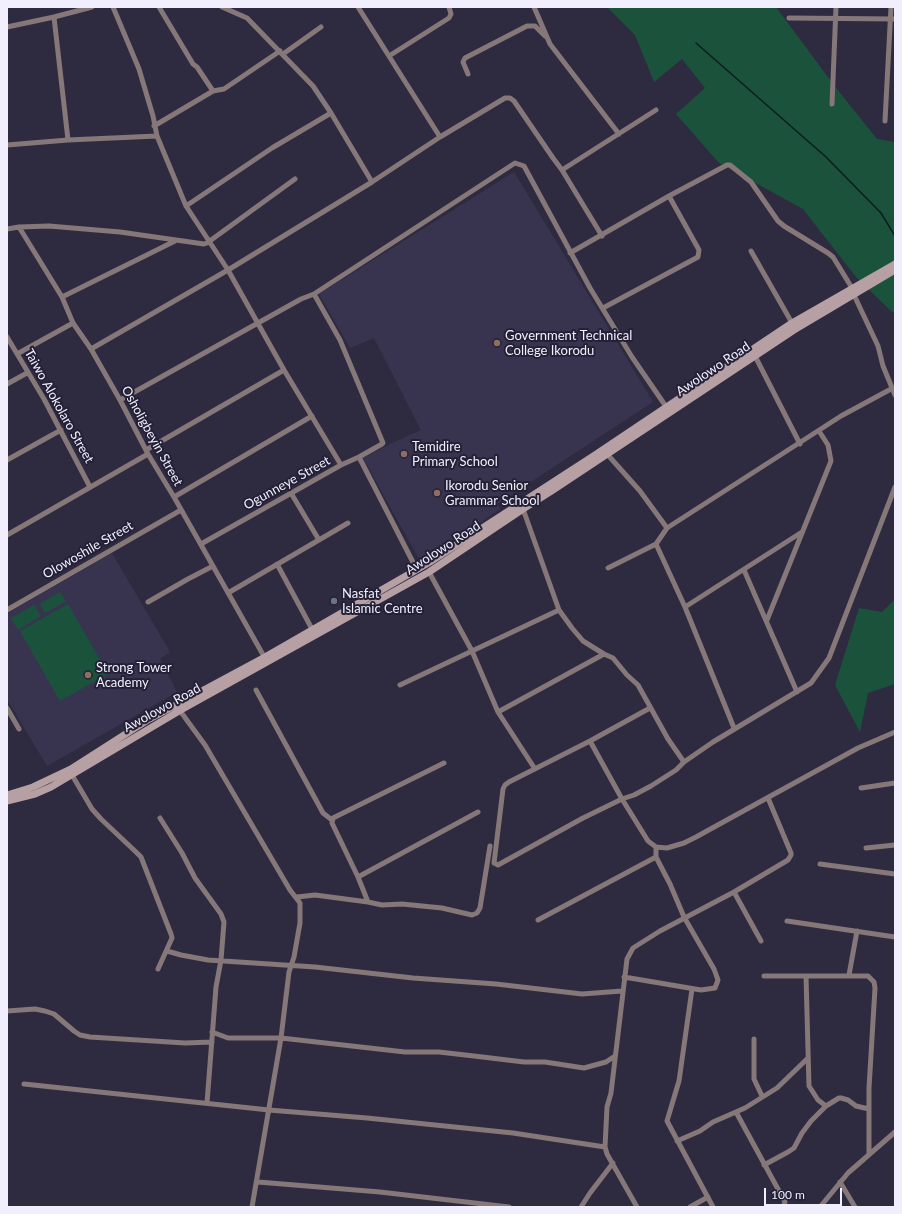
<!DOCTYPE html>
<style>
body{margin:0}
#map{position:relative;width:902px;height:1214px;overflow:hidden;background:#2e2b41;font-family:Lato,sans-serif}
canvas{display:block}
.frame{position:absolute;inset:0;border:8px solid #f1effe;pointer-events:none}
.scale{position:absolute;left:764px;top:1188px;width:78px;height:18px;box-sizing:border-box;border:2px solid #f1effe;border-top:0;padding-left:5px;font-size:12px;line-height:14px;white-space:nowrap;color:#f1effe;-webkit-text-stroke:3px #242137;paint-order:stroke}
</style>
<div id="map">
<canvas width="902" height="1214"></canvas>
<div class="frame"></div>
<div class="scale">100 m</div>
</div>
<script>
const ctx = document.querySelector('canvas').getContext('2d');
ctx.lineJoin = 'round';
function fill(path, color) {
  ctx.fillStyle = color;
  ctx.fill(path, 'evenodd');
}
function shape(rows) {
  const path = new Path2D();
  for (const r of rows) {
    path.moveTo(r[0], r[1]);
    for (let i = 2; i < r.length; i += 2) path.lineTo(r[i], r[i + 1]);
  }
  return path;
}
function trace(path, color, width, dash) {
  ctx.strokeStyle = color;
  ctx.lineWidth = width;
  ctx.lineCap = dash ? 'butt' : 'round';
  ctx.setLineDash(dash || []);
  ctx.stroke(path);
}
function drawText(font, color, halo, rows, align = 'center') {
  ctx.font = font + ' Lato,sans-serif';
  ctx.lineWidth = 4;
  ctx.setLineDash([]);
  ctx.textBaseline = 'middle';
  ctx.strokeStyle = halo;
  ctx.fillStyle = color;
  for (const [text, x, y, turn = 0] of rows) {
    ctx.save();
    ctx.translate(x, y);
    ctx.rotate((+turn || 0) * Math.PI / 180);
    ctx.textAlign = isNaN(turn) ? turn : align;
    if (halo) ctx.strokeText(text, 0, 0);
    ctx.fillText(text, 0, 0);
    ctx.restore();
  }
}
const built = shape([
 [514,172,653,402,497,504,500,509,475,526,419,559,363,458,390,444,421,430,374,338,350,348,319,294],
 [112,553,170,652,160,659,177,692,47,766,7,699,7,614]
]);
const green = shape([
 [607,7,776,7,833,84,877,139,895,142,895,311,892,312,856,277,803,209,719,163,676,114,705,88,682,59,654,82,635,35],
 [60,592,66,601,45,613,40,604],
 [895,599,895,684,868,693,860,732,835,685,859,608,882,612],
 [68,604,108,674,60,701,20,631],
 [34,605,41,616,18,630,11,618]
]);
const stream = shape([
 [696,43,826,157,881,213,895,236]
]);
const minor = shape([
 [113,7,139,69,153,116,157,136,186,206,228,270,284,370,341,465],
 [159,7,193,64,197,67,213,91],
 [222,7,247,18,313,86,331,113,372,182],
 [358,7,440,137],
 [534,7,550,44,619,134],
 [54,17,68,140],
 [789,18,895,19],
 [7,27,54,17,92,7],
 [283,54,321,27],
 [389,56,449,18,451,14,449,7],
 [468,74,463,62,465,58,527,26,535,26,545,36],
 [832,104,836,7],
 [885,121,891,7],
 [154,126,213,91,224,89,280,51],
 [7,145,68,140,157,136],
 [562,170,656,110],
 [186,206,272,148,331,113],
 [19,227,62,297,73,323,91,349,120,400,148,454,174,497,266,660],
 [7,229,19,227,49,226,120,232,204,244,207,243,295,179],
 [751,251,792,323],
 [570,253,669,196,727,165,730,165,751,182,778,221,784,226,828,253,833,257,852,288],
 [854,295,878,346,883,366,895,395],
 [62,297,175,241],
 [603,308,698,257,699,250,669,196],
 [7,337,44,399,90,487],
 [91,349,228,270,372,182,440,137,505,98,510,98,514,101,553,158,562,170,602,236],
 [17,354,73,323],
 [755,356,800,444],
 [7,384,27,373],
 [120,400,301,299,314,294,515,163,524,166,590,288,632,357,667,408],
 [146,450,284,370],
 [607,454,640,491,667,528],
 [359,457,417,570],
 [7,460,61,430],
 [291,493,319,540],
 [174,497,312,416],
 [523,509,559,610,572,628,583,641,604,654,613,658,627,675,638,685,668,739,684,762],
 [7,535,148,454],
 [201,544,341,465,359,457,382,444,383,443,340,340,314,294],
 [656,544,685,607,734,728],
 [277,564,312,629],
 [608,568,656,544,667,528,841,416,891,389],
 [744,570,797,692],
 [429,572,472,651,498,712,535,769],
 [228,593,348,523],
 [148,602,188,579,213,566],
 [685,607,802,532],
 [7,610,181,510],
 [767,620,831,461,828,445,819,431],
 [400,685,559,610],
 [256,690,323,813,332,820],
 [7,708,19,729],
 [178,708,205,745,290,890,300,903,300,923,294,957,289,972,281,1038,252,1207],
 [650,708,590,741,509,782,505,785,503,789,494,863,498,865,583,818,622,799,634,795,651,786,676,770,684,762,713,742,811,683,829,658,895,487],
 [498,712,604,654],
 [590,741,622,799,648,841,656,847,667,848,684,843,696,837,858,748,895,732],
 [72,775,92,809,101,819,136,852,141,857,171,934,172,938,158,969],
 [861,788,895,783],
 [160,818,182,853,195,878,221,914,224,922,221,960,216,987,207,1103],
 [866,848,895,845],
 [820,864,895,874],
 [358,877,478,812],
 [734,892,761,941],
 [297,897,315,895,368,902,382,905,402,904,442,908,472,915,477,913,480,908,490,846],
 [368,902,358,877,332,823,333,818,444,763],
 [538,920,656,857],
 [787,921,895,937],
 [167,951,181,955,208,960,315,967,413,978,496,984,582,994,622,991],
 [849,975,857,931],
 [764,976,868,976,874,982,875,988,869,1088,869,1154],
 [806,976,809,1086,818,1100,826,1106],
 [624,977,701,990,715,988,718,980,714,969,684,917,670,884,656,857,656,847],
 [692,989,679,1081,667,1121,713,1207],
 [7,1011,35,1009,45,1011,54,1014,74,1031,80,1035,90,1037,185,1043,212,1042],
 [212,1032,228,1038,281,1038,405,1052,439,1052,474,1056,524,1062,545,1062,584,1068,606,1062,615,1056],
 [754,1039,754,1079,762,1096],
 [24,1084,269,1110,367,1118,513,1133,605,1147],
 [736,1112,785,1202,783,1207],
 [677,1141,700,1131,713,1122,745,1108,777,1088,807,1059],
 [764,1165,788,1152,794,1148,802,1133,811,1121,826,1106,839,1098,841,1098,848,1100,856,1106,869,1109],
 [258,1182,380,1192,509,1207],
 [840,1182,855,1207],
 [581,1207,590,1193,613,1163],
 [637,1207,607,1154,605,1147,607,1107,611,1093,627,959,633,948,660,931,734,892,788,860,791,855,791,853,768,798],
 [690,1207,708,1197],
 [820,1207,848,1173,895,1132]
]);
const secondary = shape([
 [7,795,33,787,71,769,146,721,265,657,430,562,595,455,792,323,895,264],
 [7,801,35,794,51,787,179,711,429,572,523,509,553,490,794,330,895,270]
]);
const markers = [
 [497,343,4,"#8d6e63"],
 [404,454,4,"#8d6e63"],
 [437,493,4,"#8d6e63"],
 [334,601,4,"#6b7280"],
 [88,675,4,"#8d6e63"]
];
const poiNames = [
 ["Government Technical",505,336],
 ["College Ikorodu",505,351],
 ["Temidire",412,447],
 ["Primary School",412,462],
 ["Ikorodu Senior",445,486],
 ["Grammar School",445,501],
 ["Nasfat",342,594],
 ["Islamic Centre",342,609],
 ["Strong Tower",96,668],
 ["Academy",96,683]
];
const streetNames = [
 ["Awolowo Road",713,369,-34],
 ["Taiwo Alokolaro Street",59,406,61],
 ["Osholigbeyin Street",152,436,61],
 ["Ogunneye Street",287,483,-29],
 ["Awolowo Road",443,548,-33],
 ["Olowoshile Street",88,550,-30],
 ["Awolowo Road",162,708,-29]
];
fill(built, '#383450');
fill(green, '#1b523c');
trace(stream, '#0c1c1c', 1.5);
trace(minor, '#867779', 5);
trace(secondary, '#b7a0a3', 7);
for (const [x, y, r, color] of markers) {
  const dot = new Path2D();
  dot.arc(x, y, r, 0, 2 * Math.PI);
  ctx.fillStyle = color;
  ctx.fill(dot);
  trace(dot, '#242137', 1.5);
}
drawText('13px', '#f1effe', '#242137', poiNames, 'left');
drawText('13px', '#f1effe', '#242137', streetNames);
</script>
